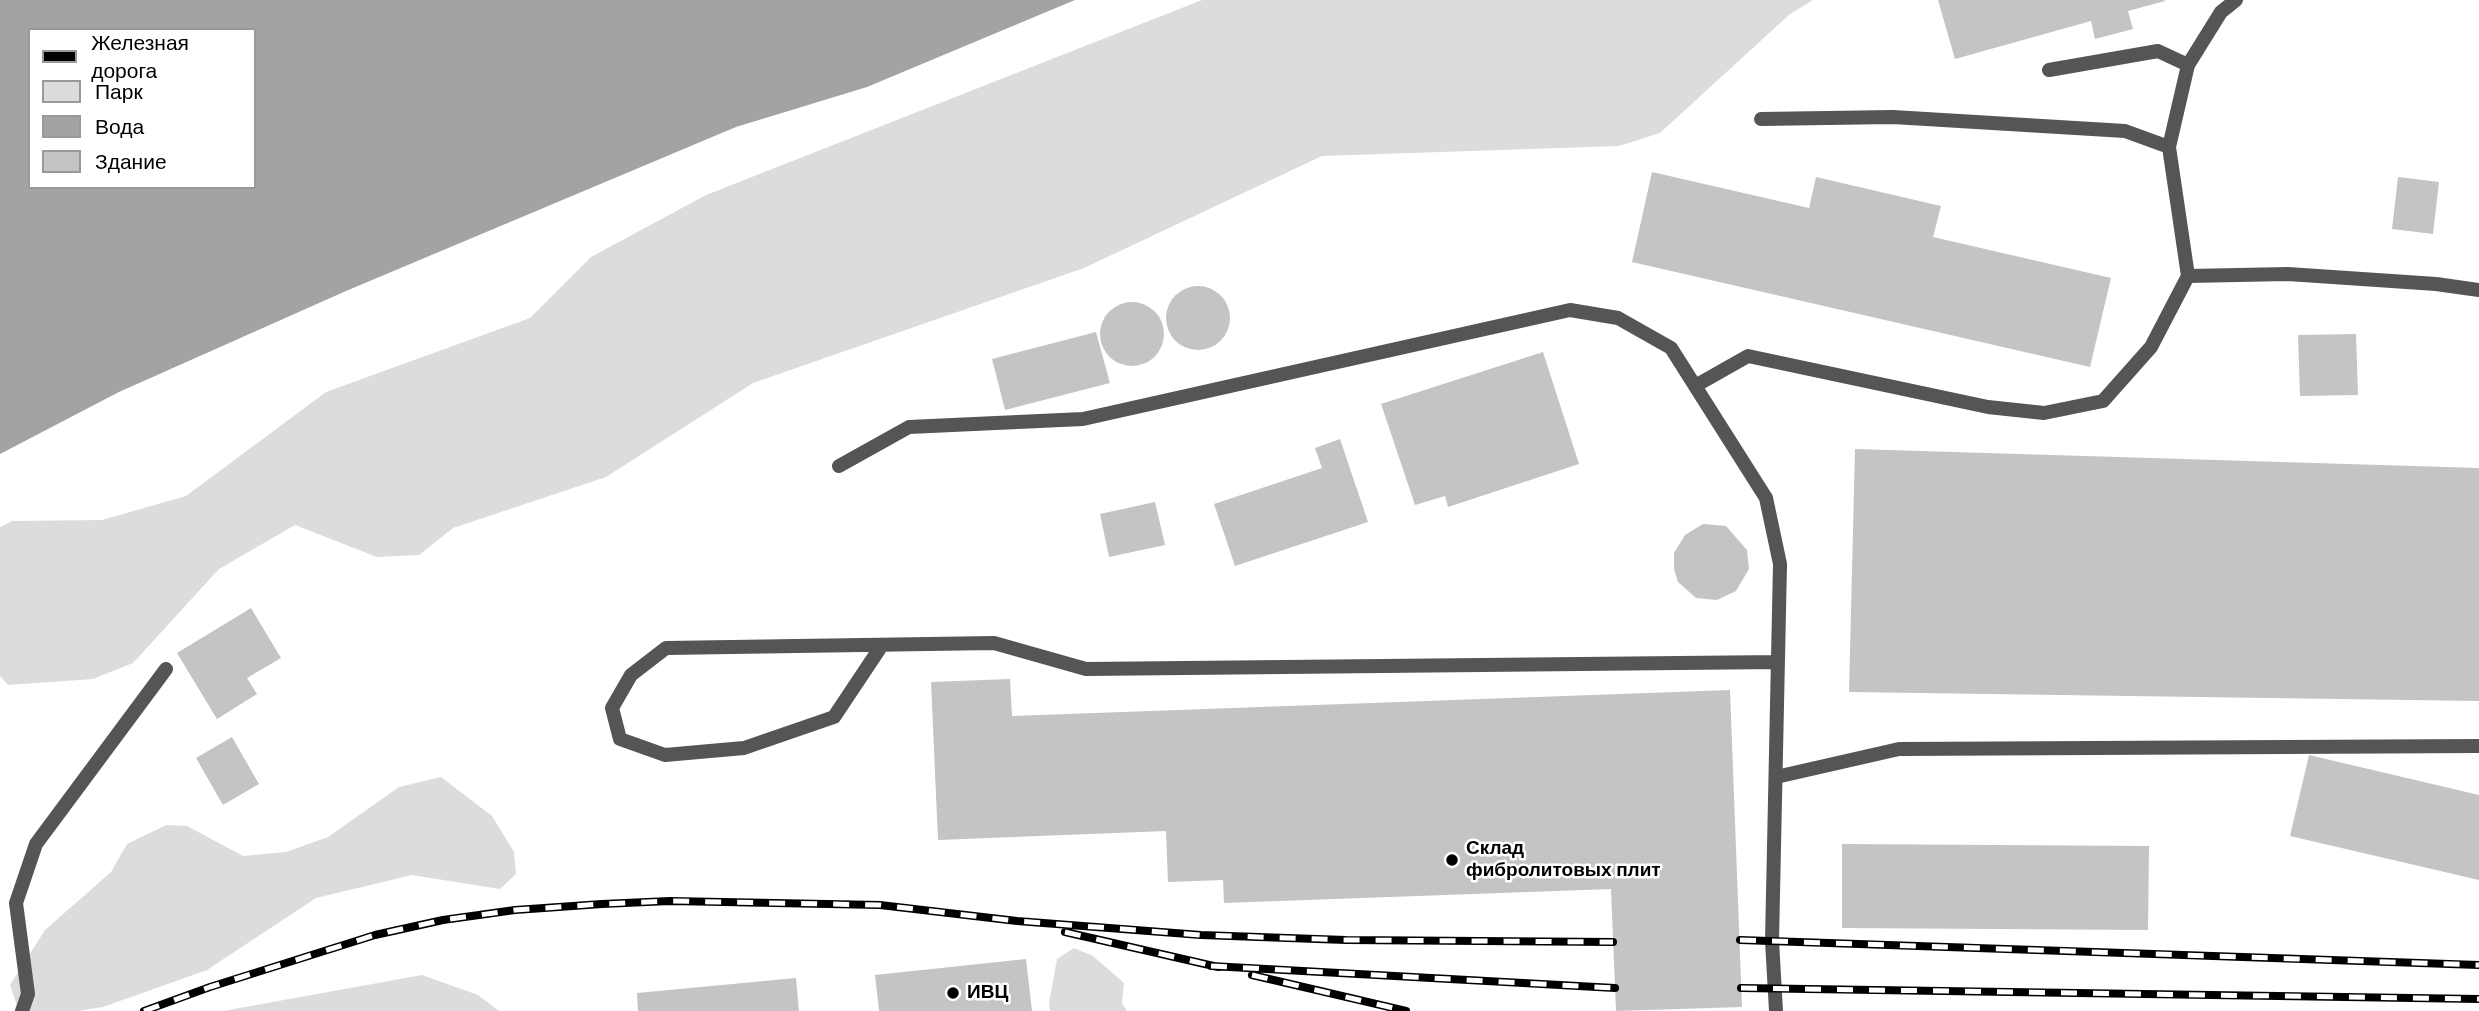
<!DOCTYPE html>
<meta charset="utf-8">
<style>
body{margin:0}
#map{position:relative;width:2479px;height:1011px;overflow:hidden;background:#fff;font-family:"DM Sans",sans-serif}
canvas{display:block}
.legend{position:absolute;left:28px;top:28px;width:228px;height:161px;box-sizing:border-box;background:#fff;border:2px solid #999;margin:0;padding:9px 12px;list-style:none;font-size:21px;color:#000}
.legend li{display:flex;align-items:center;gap:14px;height:35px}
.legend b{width:35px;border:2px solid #999}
</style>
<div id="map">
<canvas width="2479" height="1011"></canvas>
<ul class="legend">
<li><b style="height:9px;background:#000"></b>Железная дорога</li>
<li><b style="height:19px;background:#dcdcdc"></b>Парк</li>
<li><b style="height:19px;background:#a3a3a3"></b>Вода</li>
<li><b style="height:19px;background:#c4c4c4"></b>Здание</li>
</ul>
</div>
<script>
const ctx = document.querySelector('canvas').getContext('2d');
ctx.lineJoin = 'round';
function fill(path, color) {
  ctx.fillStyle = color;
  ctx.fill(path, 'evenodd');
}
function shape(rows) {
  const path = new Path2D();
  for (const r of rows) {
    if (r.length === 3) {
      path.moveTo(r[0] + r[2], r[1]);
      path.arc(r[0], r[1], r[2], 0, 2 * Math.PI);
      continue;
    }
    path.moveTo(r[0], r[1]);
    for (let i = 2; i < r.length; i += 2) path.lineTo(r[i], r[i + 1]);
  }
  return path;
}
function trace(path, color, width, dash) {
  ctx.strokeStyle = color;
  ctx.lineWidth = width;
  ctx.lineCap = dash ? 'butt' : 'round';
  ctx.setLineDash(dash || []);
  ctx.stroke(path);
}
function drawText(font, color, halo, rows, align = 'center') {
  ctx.font = font + ' "DM Sans",sans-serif';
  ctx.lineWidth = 5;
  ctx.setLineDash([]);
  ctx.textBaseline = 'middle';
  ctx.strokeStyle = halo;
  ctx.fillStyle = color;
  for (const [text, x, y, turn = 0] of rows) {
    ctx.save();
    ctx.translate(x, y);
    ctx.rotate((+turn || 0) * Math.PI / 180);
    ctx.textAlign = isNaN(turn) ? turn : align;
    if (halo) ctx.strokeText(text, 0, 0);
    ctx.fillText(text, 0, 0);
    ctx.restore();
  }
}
const green = shape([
 [1202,0,1813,0,1790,14,1660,133,1619,146,1322,156,1084,268,753,383,606,477,453,528,419,555,377,557,295,525,219,569,133,663,93,679,8,685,0,676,0,527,12,521,102,520,186,496,326,392,530,318,591,257,706,195],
 [441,777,492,816,514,852,516,874,500,889,412,875,316,898,207,970,103,1007,78,1011,26,1011,17,1006,10,985,45,930,111,872,127,844,166,825,187,826,243,856,286,852,328,837,399,787],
 [1074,948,1093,956,1124,983,1122,1003,1127,1011,1050,1011,1049,1003,1057,959],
 [422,975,478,995,499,1011,223,1011]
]);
const water = shape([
 [0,0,1075,0,867,87,736,127,346,291,119,392,0,454],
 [30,30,254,30,254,187,30,187]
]);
const building = shape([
 [1938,0,2164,0,2165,1,2128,11,2133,29,2095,39,2091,21,1955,59],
 [1652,172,1809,208,1816,177,1941,206,1933,237,2111,278,2090,367,1632,262],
 [2398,177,2439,182,2433,234,2392,229],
 [1198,318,32],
 [1132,334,32],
 [1096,332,1110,383,1005,410,992,359],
 [2356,334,2358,395,2300,396,2298,335],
 [1543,352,1579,464,1448,507,1445,496,1415,505,1381,404],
 [1340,439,1368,522,1235,566,1214,504,1322,468,1315,448],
 [1855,449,2479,468,2479,701,1849,692],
 [1155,502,1165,545,1109,557,1100,514],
 [1703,524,1726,526,1747,550,1749,569,1736,591,1717,600,1696,598,1678,582,1674,569,1674,553,1685,535],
 [251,608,281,658,247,678,257,694,217,719,177,653],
 [1010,679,1012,716,1730,690,1742,1007,1616,1011,1611,889,1224,903,1223,880,1168,882,1166,831,938,840,931,682],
 [232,737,259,784,223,805,196,758],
 [2309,755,2479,795,2479,880,2290,836],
 [1842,844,2149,846,2148,930,1842,928],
 [1026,959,1032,1011,879,1011,875,975],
 [796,978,799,1011,638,1011,637,993]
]);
const service = shape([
 [2049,70,2158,51,2188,65],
 [1761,119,1893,117,2125,131,2169,147,2188,276,2288,274,2436,284,2479,290],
 [2169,147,2188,65,2221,12,2236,0],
 [1695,386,1748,356,1988,407,2044,413,2103,401,2151,347,2188,276],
 [839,466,909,427,1083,419,1570,310,1618,318,1671,348,1766,498,1780,564,1772,941,1776,1011],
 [882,645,834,717,744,748,665,755,620,739,612,708,631,675,666,648,994,643,1086,669,1778,662],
 [1776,777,1899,749,2479,746],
 [22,1011,28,994,16,903,36,844,166,669]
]);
const rail = shape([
 [1065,932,1218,967],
 [1740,940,2479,965],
 [1211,966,1615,988],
 [1252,975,1406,1011],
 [1741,988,2479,999],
 [144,1011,210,987,375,935,443,920,515,910,602,904,670,901,880,905,1017,921,1201,935,1346,940,1613,942]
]);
const markers = [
 [1452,860,7,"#000"],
 [953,993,7,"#000"]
];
const poiNames = [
 ["Склад",1466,849],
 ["фибролитовых плит",1466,871],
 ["ИВЦ",967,993]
];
fill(green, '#dcdcdc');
fill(water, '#a3a3a3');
fill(building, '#c4c4c4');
trace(service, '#555', 14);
trace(rail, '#000', 8);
trace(rail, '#fff', 5, [16]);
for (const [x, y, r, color] of markers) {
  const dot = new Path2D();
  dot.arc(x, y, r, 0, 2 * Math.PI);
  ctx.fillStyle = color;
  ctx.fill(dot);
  trace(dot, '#fff', 2.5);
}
drawText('bold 19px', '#000', '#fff', poiNames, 'left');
</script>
